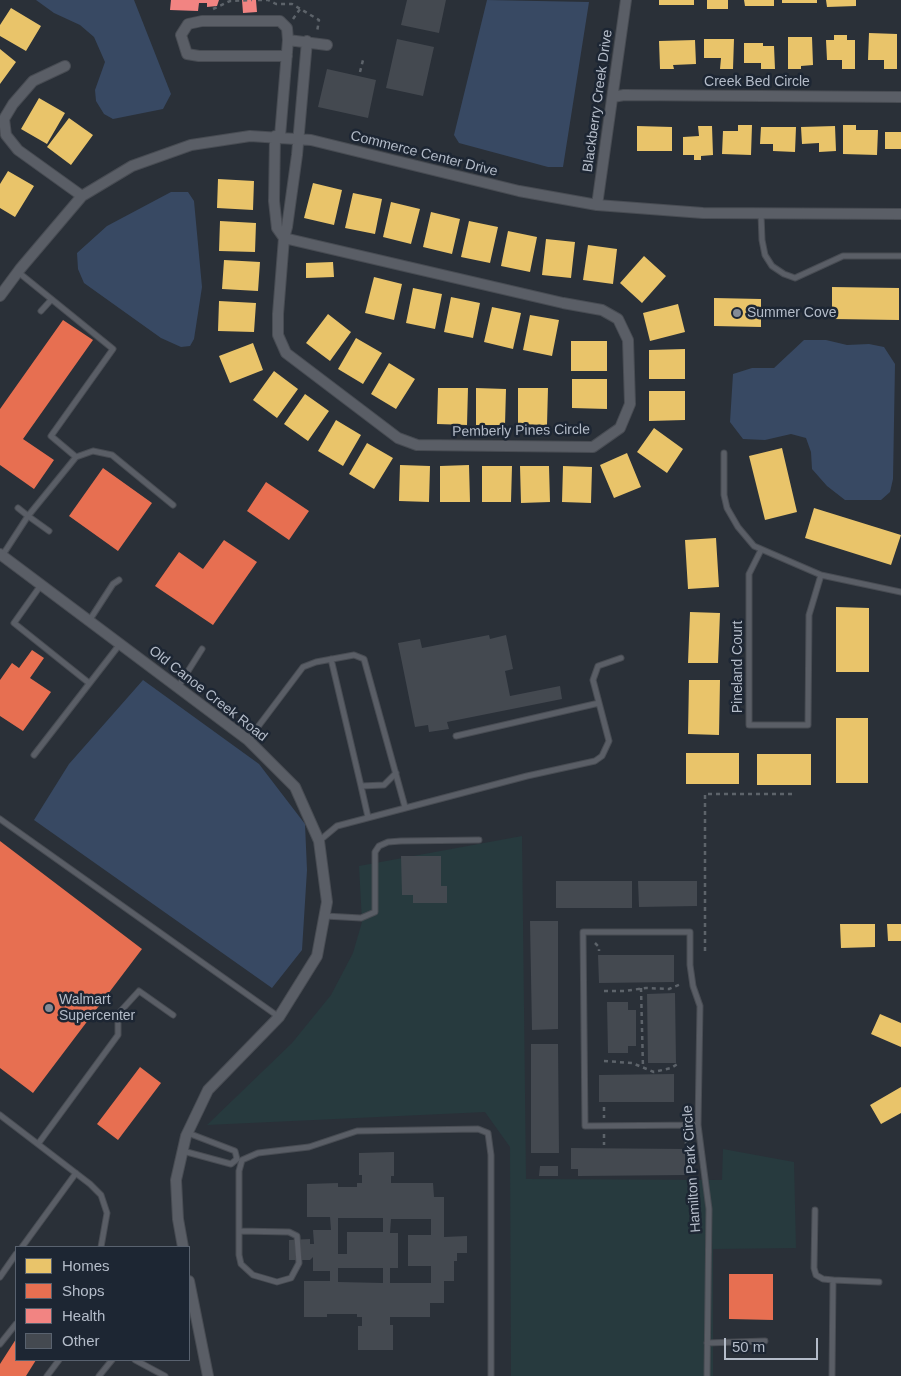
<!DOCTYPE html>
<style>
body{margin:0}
#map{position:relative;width:901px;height:1376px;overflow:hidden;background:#2a3038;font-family:Arial,sans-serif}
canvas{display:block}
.legend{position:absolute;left:15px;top:1246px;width:175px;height:115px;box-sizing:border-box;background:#1d2633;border:1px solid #59626f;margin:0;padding:6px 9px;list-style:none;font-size:15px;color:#b4bcc9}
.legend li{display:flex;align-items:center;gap:10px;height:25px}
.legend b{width:25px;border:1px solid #59626f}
.scale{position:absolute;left:724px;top:1338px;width:94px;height:22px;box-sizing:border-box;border:2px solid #b4bcc9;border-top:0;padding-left:6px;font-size:15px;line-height:18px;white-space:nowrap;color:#b4bcc9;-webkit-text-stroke:4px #1d2633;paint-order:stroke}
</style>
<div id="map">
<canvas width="901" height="1376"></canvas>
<ul class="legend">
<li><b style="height:14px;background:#e9c46a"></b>Homes</li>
<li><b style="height:14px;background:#e76f51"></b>Shops</li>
<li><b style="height:14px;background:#f28482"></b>Health</li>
<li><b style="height:14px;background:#444950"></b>Other</li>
</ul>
<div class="scale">50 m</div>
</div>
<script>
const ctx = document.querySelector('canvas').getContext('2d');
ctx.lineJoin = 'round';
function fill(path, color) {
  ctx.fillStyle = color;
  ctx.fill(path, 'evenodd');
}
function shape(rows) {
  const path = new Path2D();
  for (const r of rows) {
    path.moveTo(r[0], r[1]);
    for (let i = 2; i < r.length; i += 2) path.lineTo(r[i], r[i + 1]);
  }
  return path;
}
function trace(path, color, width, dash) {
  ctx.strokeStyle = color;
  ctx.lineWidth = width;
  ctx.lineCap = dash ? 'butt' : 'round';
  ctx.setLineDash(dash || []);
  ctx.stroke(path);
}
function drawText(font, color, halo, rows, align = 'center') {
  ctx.font = font + ' Arial,sans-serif';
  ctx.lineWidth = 5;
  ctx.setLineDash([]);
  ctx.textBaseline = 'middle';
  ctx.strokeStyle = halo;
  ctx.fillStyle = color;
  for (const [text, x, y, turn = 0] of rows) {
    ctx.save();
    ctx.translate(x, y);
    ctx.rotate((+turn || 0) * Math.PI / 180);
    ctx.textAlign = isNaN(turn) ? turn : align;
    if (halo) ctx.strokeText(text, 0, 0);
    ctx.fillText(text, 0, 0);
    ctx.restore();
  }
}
const green = shape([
 [522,836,526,1179,722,1180,723,1149,794,1162,796,1248,713,1249,713,1376,511,1376,510,1147,485,1112,207,1125,292,1043,331,995,353,953,362,922,359,866]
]);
const water = shape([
 [36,0,134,0,171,94,163,109,113,119,104,114,96,101,95,90,105,62,94,37,80,25,54,13],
 [487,0,589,2,563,167,548,167,459,143,454,135],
 [171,192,188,192,194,201,202,287,194,339,190,346,181,347,161,338,84,283,78,269,77,253,107,226],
 [804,340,826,340,847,345,869,344,884,347,895,364,893,479,890,492,881,500,845,500,827,486,812,469,811,452,806,438,791,434,765,440,743,439,730,422,733,374,752,368,774,368],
 [143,680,259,764,305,824,307,870,302,950,272,988,34,820,69,764]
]);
const homes = shape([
 [659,0,694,0,694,5,659,5],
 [707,0,728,0,728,9,707,9],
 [744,0,774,0,774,6,745,6],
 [782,0,817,0,817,3,782,3],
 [826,0,856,0,856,6,827,7],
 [11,8,41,26,26,51,0,36,0,25],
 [869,33,897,34,897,69,884,69,884,60,868,60],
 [834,35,847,35,847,40,855,40,855,69,842,69,842,60,827,60,826,40,834,40],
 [788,37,812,37,813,65,801,66,801,69,788,69],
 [704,39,734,39,733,69,720,69,721,58,704,58],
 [695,40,696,64,673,65,674,69,660,69,659,41],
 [744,43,763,43,763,46,774,46,775,69,761,69,761,63,744,63],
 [0,49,16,62,0,84],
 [39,98,65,113,47,144,21,129],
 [69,118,93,135,71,165,47,147],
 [738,125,752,125,751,155,722,154,723,131,738,131],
 [843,125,856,125,856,130,878,130,877,155,843,154],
 [637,126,672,127,672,151,637,151],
 [698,126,712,126,713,155,701,156,701,160,694,160,694,155,683,155,683,137,699,136],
 [835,126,836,151,819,152,819,143,802,144,801,127],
 [761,127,796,127,795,152,773,151,773,144,760,144],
 [885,132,901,132,901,149,885,149],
 [8,171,34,186,15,217,0,208,0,184],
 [218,179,254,181,253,210,217,208],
 [313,183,342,190,334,225,304,218],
 [353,193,382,199,375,234,345,228],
 [391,202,420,209,411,244,383,237],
 [431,212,460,219,452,254,423,247],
 [220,221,256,223,255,252,219,251],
 [469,221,498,227,490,263,461,257],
 [508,231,537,237,530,272,501,266],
 [546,239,575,242,571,278,542,275],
 [588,245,617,249,613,284,583,280],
 [644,256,666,276,642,303,620,283],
 [224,260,260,262,258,291,222,289],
 [333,262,334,277,306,278,306,263],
 [374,277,402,284,394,320,365,313],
 [832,287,899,288,899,320,832,319],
 [413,288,442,294,435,329,406,323],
 [451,297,480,303,473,338,444,332],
 [714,298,761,299,761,327,714,326],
 [219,301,256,303,254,332,218,331],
 [678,304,685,332,650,341,643,313],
 [492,307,521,313,513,349,484,342],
 [328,314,351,332,330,361,306,343],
 [530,315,559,320,552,356,523,350],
 [356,338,382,353,363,384,338,369],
 [571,341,607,341,607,371,571,371],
 [253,343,263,370,230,383,219,356],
 [685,349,685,379,649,379,649,350],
 [389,363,415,379,396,409,371,394],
 [274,371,298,389,277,418,253,400],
 [572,379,607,379,607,409,572,408],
 [438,388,468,388,467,425,437,424],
 [476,388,506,389,505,425,476,425],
 [518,388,548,388,547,425,518,424],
 [649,391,685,391,685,420,649,421],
 [305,394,329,411,308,441,284,424],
 [336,420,361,435,343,466,318,451],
 [654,428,683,449,667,473,637,452],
 [367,443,393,458,374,489,349,474],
 [782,448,797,512,765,520,749,456],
 [627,453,641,487,614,498,600,465],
 [400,465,430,466,429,502,399,501],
 [469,465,470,502,440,502,440,466],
 [482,466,512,466,511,502,482,502],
 [520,466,549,466,550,502,521,503],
 [563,466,592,467,591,503,562,502],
 [814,508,901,535,891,565,805,538],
 [716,538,719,587,688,589,685,540],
 [836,607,869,608,869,672,836,672],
 [690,612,720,613,718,663,688,663],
 [689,680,720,680,719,735,688,734],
 [836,718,868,718,868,783,836,783],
 [686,753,739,753,739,784,686,784],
 [757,754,811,754,811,785,757,785],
 [840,924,875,924,875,947,841,948],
 [887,924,901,924,901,941,888,941],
 [880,1014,901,1023,901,1047,871,1034],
 [901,1087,901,1113,881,1124,870,1105]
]);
const shops = shape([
 [63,320,93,340,23,439,54,460,34,489,0,465,0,409],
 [103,468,152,503,118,551,69,516],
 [266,482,309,511,289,540,247,511],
 [224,540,257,562,213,625,155,586,179,552,203,569],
 [32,650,44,658,30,678,51,692,23,731,0,716,0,680,12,663,19,668],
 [0,841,142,949,33,1093,0,1068],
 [140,1067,161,1083,118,1140,97,1124],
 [729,1274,773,1274,773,1320,729,1319],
 [16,1339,16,1360,36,1360,26,1376,0,1376,0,1364]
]);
const health = shape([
 [171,0,219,0,217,6,207,7,207,3,199,3,198,11,170,10],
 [242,0,256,0,257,12,243,13]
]);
const building = shape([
 [407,0,446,0,439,33,401,25],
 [397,39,434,47,423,96,386,88],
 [327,69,376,80,368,118,318,107],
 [489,635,490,639,506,635,513,669,505,671,510,696,560,686,562,699,447,722,449,729,429,732,428,725,415,727,398,643,420,639,422,648],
 [401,856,441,856,441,886,447,886,447,903,413,903,413,895,402,895],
 [556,881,632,881,632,908,556,908],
 [638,881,697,881,697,906,639,907],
 [530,921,558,921,558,1029,532,1030],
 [598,955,674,955,674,982,599,983],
 [675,993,676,1063,648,1063,647,994],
 [607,1002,628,1002,628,1010,636,1010,636,1046,628,1046,628,1053,608,1053],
 [531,1044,558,1044,559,1153,531,1153],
 [674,1074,674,1102,599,1102,599,1075],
 [571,1148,685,1149,685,1175,578,1176,578,1169,571,1169],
 [394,1152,394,1176,391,1176,391,1183,433,1183,434,1197,444,1197,444,1237,467,1236,467,1253,457,1253,457,1261,454,1261,454,1281,444,1281,444,1303,430,1303,430,1317,390,1317,390,1325,393,1325,393,1350,358,1350,358,1326,362,1326,362,1317,357,1317,357,1314,327,1314,327,1317,304,1317,304,1281,330,1281,330,1271,313,1271,313,1257,310,1260,289,1260,289,1240,310,1239,310,1244,314,1244,313,1230,331,1230,330,1217,307,1217,307,1184,338,1183,338,1187,357,1187,357,1183,362,1183,362,1175,359,1175,359,1153],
 [338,1218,383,1218,383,1232,347,1232,347,1254,338,1254],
 [391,1219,431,1219,431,1235,408,1235,408,1266,431,1266,431,1283,390,1283,390,1268,398,1268,398,1233,390,1233],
 [338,1268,383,1268,383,1283,338,1282],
 [540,1166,558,1166,558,1176,539,1176]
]);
const path = shape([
 [258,0,268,0,276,4,292,4,319,20,317,32],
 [213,9,230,1,252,0],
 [293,19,300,9],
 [360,72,363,60],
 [595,943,599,947,599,951],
 [705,951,705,794,793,794],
 [641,988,643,1068],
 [604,991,624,991,646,988,669,989,681,984],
 [604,1061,632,1063,654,1072,671,1068,679,1063],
 [604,1107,604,1118],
 [686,1133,686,1144],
 [604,1134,604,1145]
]);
const service = shape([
 [761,214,762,240,765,255,772,266,784,274,795,278,843,256,901,256],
 [18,272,113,349,51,436,76,457,28,516,18,508],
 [41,311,51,300],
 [724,453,724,495,727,508,738,527,754,546,821,575,901,592],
 [76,457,93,451,112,455,173,505],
 [761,550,749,574,749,725,808,725,809,615,821,575],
 [2,556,28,516,49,531],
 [41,585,14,623,89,683],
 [89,621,113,584,119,580],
 [331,659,361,786,384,785,396,773],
 [178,687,202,649],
 [456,736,599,703],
 [248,740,303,667,316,662,354,655,364,659,405,807],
 [34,755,120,644],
 [361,786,368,817],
 [0,819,279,1017],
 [319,841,337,826,527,776,595,761,602,756,609,741,593,680,598,666,621,658],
 [325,916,361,918,375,912,375,852,379,846,388,842,401,841,479,840],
 [0,1115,90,1184,101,1195,107,1213,101,1247],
 [698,1125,585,1126,583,932,690,932,690,965,693,986,700,1006,698,1125,709,1209,707,1376],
 [38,1144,118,1035,118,1014,139,991,173,1015],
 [183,1151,231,1164,237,1159,235,1151,188,1133],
 [815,1210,814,1268,816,1275,823,1279,833,1280],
 [240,1231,289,1232,297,1236,299,1263,291,1278,277,1282,253,1275,241,1264,239,1255,239,1171,242,1160,258,1153,309,1147,357,1131,478,1129,488,1133,491,1155,491,1376],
 [22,1247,76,1173],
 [0,1277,16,1254],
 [707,1343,765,1341],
 [0,1344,16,1324],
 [135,1360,165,1376],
 [47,1376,59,1360],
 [99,1376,112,1360],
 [832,1376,833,1280,879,1282]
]);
const minor = shape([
 [287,56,199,56,187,54,181,35,188,24,202,21,280,21,287,28,288,40,327,45],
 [65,66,33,81,13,104,4,119,6,135,18,150,82,196],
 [613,97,624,95,901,97],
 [275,136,274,201,277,228,284,238,563,303,602,310,618,319,628,340,630,404,620,428,593,447,417,445,398,438,286,353,278,335,278,314,284,238,287,227,297,155,307,41],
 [280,136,288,40],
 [597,205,626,0],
 [0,296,20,269,82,196,132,166,191,145,250,136,311,140,519,191,597,205,703,213,901,214],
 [0,554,248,740,295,787,319,841,327,902,317,956,279,1017,208,1090,186,1136,176,1180,178,1219,183,1247],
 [189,1281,208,1376]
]);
const markers = [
 [737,313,5,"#848b96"],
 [49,1008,5,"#848b96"]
];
const streetNames = [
 ["Creek Bed Circle",757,82],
 ["Blackberry Creek Drive",598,101,-82],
 ["Commerce Center Drive",424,154,14],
 ["Pemberly Pines Circle",521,431,-1],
 ["Pineland Court",738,667,-90],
 ["Old Canoe Creek Road",208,694,38],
 ["Hamilton Park Circle",692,1169,-94]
];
const poiNames = [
 ["Summer Cove",747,313],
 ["Walmart",59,1000],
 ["Supercenter",59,1016]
];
fill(green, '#273a3e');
fill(water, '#384963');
fill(homes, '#e9c46a');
fill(shops, '#e76f51');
fill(health, '#f28482');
fill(building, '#444950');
trace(service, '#484c53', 7);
trace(minor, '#484c53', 12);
trace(path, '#5d636a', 2.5, [4, 4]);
trace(service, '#5a5e66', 5);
trace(minor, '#5a5e66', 10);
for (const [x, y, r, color] of markers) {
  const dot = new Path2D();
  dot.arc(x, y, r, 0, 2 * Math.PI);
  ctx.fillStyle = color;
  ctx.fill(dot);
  trace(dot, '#1d2633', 2);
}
drawText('14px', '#b4bcc9', '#1d2633', streetNames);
drawText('14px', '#b4bcc9', '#1d2633', poiNames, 'left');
</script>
